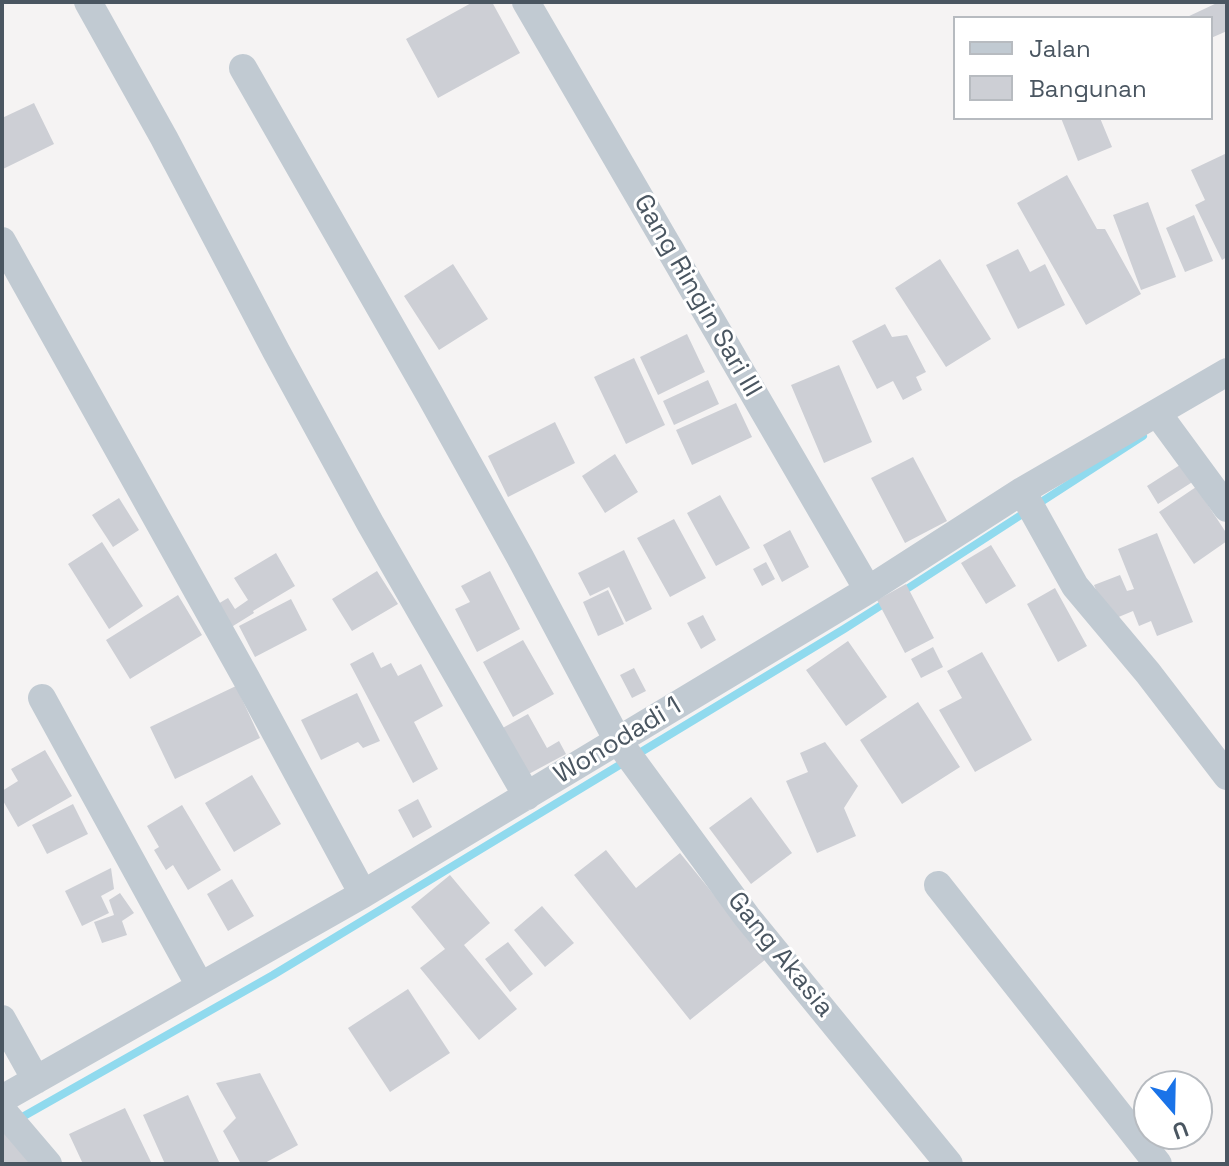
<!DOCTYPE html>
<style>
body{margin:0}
#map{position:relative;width:1229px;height:1166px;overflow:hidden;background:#f5f3f3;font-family:"Space Grotesk",sans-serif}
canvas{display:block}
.frame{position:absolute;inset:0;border:4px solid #4a5661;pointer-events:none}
.legend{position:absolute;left:953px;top:16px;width:260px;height:104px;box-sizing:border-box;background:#fff;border:2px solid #b7bbc0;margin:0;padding:10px 14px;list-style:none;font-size:24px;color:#4a5661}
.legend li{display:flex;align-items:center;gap:16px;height:40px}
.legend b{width:40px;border:2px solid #b7bbc0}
.north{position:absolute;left:1133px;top:1070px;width:80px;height:80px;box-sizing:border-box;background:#fff;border:2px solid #b7bbc0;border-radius:50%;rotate:160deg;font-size:22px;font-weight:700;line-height:32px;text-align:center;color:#4a5661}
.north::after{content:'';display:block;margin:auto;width:28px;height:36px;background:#1a73e8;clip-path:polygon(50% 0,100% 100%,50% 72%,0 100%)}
</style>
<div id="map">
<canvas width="1229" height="1166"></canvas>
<div class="frame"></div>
<ul class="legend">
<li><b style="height:10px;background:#c1cad2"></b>Jalan</li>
<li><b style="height:22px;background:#cdcfd5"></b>Bangunan</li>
</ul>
<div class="north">U</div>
</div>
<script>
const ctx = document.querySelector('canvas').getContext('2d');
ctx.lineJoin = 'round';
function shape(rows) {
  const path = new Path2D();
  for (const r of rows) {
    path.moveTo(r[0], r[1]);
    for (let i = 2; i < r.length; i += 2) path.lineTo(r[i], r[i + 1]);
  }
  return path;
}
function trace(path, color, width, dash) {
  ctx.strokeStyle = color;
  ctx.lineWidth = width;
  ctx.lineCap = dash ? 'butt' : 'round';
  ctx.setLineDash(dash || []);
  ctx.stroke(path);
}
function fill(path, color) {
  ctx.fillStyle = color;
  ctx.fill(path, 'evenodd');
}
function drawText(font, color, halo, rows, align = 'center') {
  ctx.font = font + ' "Space Grotesk",sans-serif';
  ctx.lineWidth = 6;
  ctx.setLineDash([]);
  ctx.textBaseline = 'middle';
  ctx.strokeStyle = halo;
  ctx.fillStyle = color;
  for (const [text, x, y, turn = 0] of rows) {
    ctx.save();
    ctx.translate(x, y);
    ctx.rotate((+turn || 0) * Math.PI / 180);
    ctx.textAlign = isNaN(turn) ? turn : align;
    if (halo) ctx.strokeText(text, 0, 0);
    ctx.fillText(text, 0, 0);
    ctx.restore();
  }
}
const stream = shape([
 [899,594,1143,436],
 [17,1120,273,975,844,629,888,601]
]);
const building = shape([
 [473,2,492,2,520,53,438,98,406,39],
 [1219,2,1227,2,1227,31,1211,38,1211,18,1185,18],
 [34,103,54,144,3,169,2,166,2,118],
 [1061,118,1100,118,1112,147,1078,161],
 [1227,153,1227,257,1222,260,1195,205,1205,200,1191,170],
 [1067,175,1097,229,1105,229,1141,294,1086,325,1017,203],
 [1148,202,1176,277,1141,290,1113,215],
 [1194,215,1213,261,1185,272,1166,228],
 [1018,249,1030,272,1045,264,1065,305,1018,329,986,265],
 [940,259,991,339,946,367,895,288],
 [453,264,488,319,439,350,404,296],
 [885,324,892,337,907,335,926,372,916,377,922,390,903,400,893,381,877,389,852,341],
 [687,334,705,372,658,395,640,357],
 [634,358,665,425,626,444,594,377],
 [839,365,872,442,824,463,791,385],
 [708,380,719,404,674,425,663,401],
 [736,403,752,437,692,465,676,430],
 [555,422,575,463,508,497,488,456],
 [615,454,638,492,605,513,582,476],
 [913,457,947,521,905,543,871,478],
 [1183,463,1194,481,1158,504,1147,486],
 [1196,487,1227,534,1227,541,1194,564,1159,512],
 [720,495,750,548,716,566,687,513],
 [119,498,139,530,113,547,92,515],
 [674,519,706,578,670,597,637,538],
 [790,530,809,567,782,582,763,545],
 [1157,533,1193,622,1157,636,1151,621,1139,626,1133,611,1109,621,1094,585,1120,575,1127,591,1134,589,1118,549],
 [102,542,143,606,109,629,68,564],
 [991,545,1016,586,986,604,961,563],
 [624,550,652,609,626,622,609,587,590,596,578,573],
 [276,553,295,586,253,611,254,613,225,631,211,608,228,598,235,609,248,600,234,578],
 [766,562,775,579,762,586,753,569],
 [377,571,398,604,352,631,332,599],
 [490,571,520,629,477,652,455,609,470,602,461,586],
 [906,584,934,638,905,653,877,600],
 [1055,588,1087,646,1058,662,1027,604],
 [608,590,624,624,598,636,583,602],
 [178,595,202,635,130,679,106,640],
 [291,599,307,630,255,657,239,626],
 [703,615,716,640,701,649,687,623],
 [523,640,554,694,513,717,483,662],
 [848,641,887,697,846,726,806,670],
 [933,647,943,667,921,678,911,659],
 [373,652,381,668,391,663,398,676,421,664,443,706,414,722,438,769,413,783,350,664],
 [982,652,1032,740,975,772,939,710,962,698,947,671],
 [634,668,646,691,632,698,620,675],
 [236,686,260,738,175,779,150,727],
 [357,693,380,741,363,748,358,742,321,760,301,720],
 [918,702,960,767,902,804,860,740],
 [528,714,547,748,559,741,566,754,525,776,499,730],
 [825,742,858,786,844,808,856,836,817,853,786,781,808,772,800,753],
 [45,750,72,796,18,827,2,799,2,791,18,781,11,769],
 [252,775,281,824,234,852,205,803],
 [751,797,792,853,751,884,709,828],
 [418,799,432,827,413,838,398,810],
 [73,804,88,834,47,854,32,825],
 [182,805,221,870,188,890,173,865,166,870,154,850,159,847,147,826],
 [606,850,636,888,680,853,766,959,690,1020,574,875],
 [111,868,114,889,101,896,109,913,82,926,65,891],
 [450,875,490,923,464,945,517,1009,479,1040,420,968,445,949,411,907],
 [232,879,254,916,228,931,207,894],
 [120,893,134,913,122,921,127,935,102,943,94,922,114,915,109,900],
 [542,906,574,943,545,967,514,930],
 [508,942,533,974,510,992,485,959],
 [408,989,450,1053,390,1092,348,1028],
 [260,1073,298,1145,263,1164,241,1164,223,1131,236,1118,216,1083],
 [188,1095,220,1164,165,1164,143,1115],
 [125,1108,152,1164,83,1164,69,1134],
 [12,1128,38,1164,2,1164,2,1135]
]);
const street = shape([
 [88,2,164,138,276,351,370,523,527,796],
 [526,2,868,590],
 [243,68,430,395,520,557,618,741,747,917,949,1164],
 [2,241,246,678,363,894],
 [1158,414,1227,508],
 [1022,491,1075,586,1148,673,1227,776],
 [42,698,200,986],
 [938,885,1158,1164],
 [2,1019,36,1080],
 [2,1099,363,894,868,590,1022,491,1227,372],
 [2,1110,48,1164]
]);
const streetNames = [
 ["Gang Ringin Sari III",697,296,60],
 ["Wonodadi 1",618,741,-31],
 ["Gang Akasia",780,955,51]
];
trace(stream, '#90daee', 8);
fill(building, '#cdcfd5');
trace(street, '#c1cad2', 28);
drawText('26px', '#4a5661', '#fff', streetNames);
</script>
